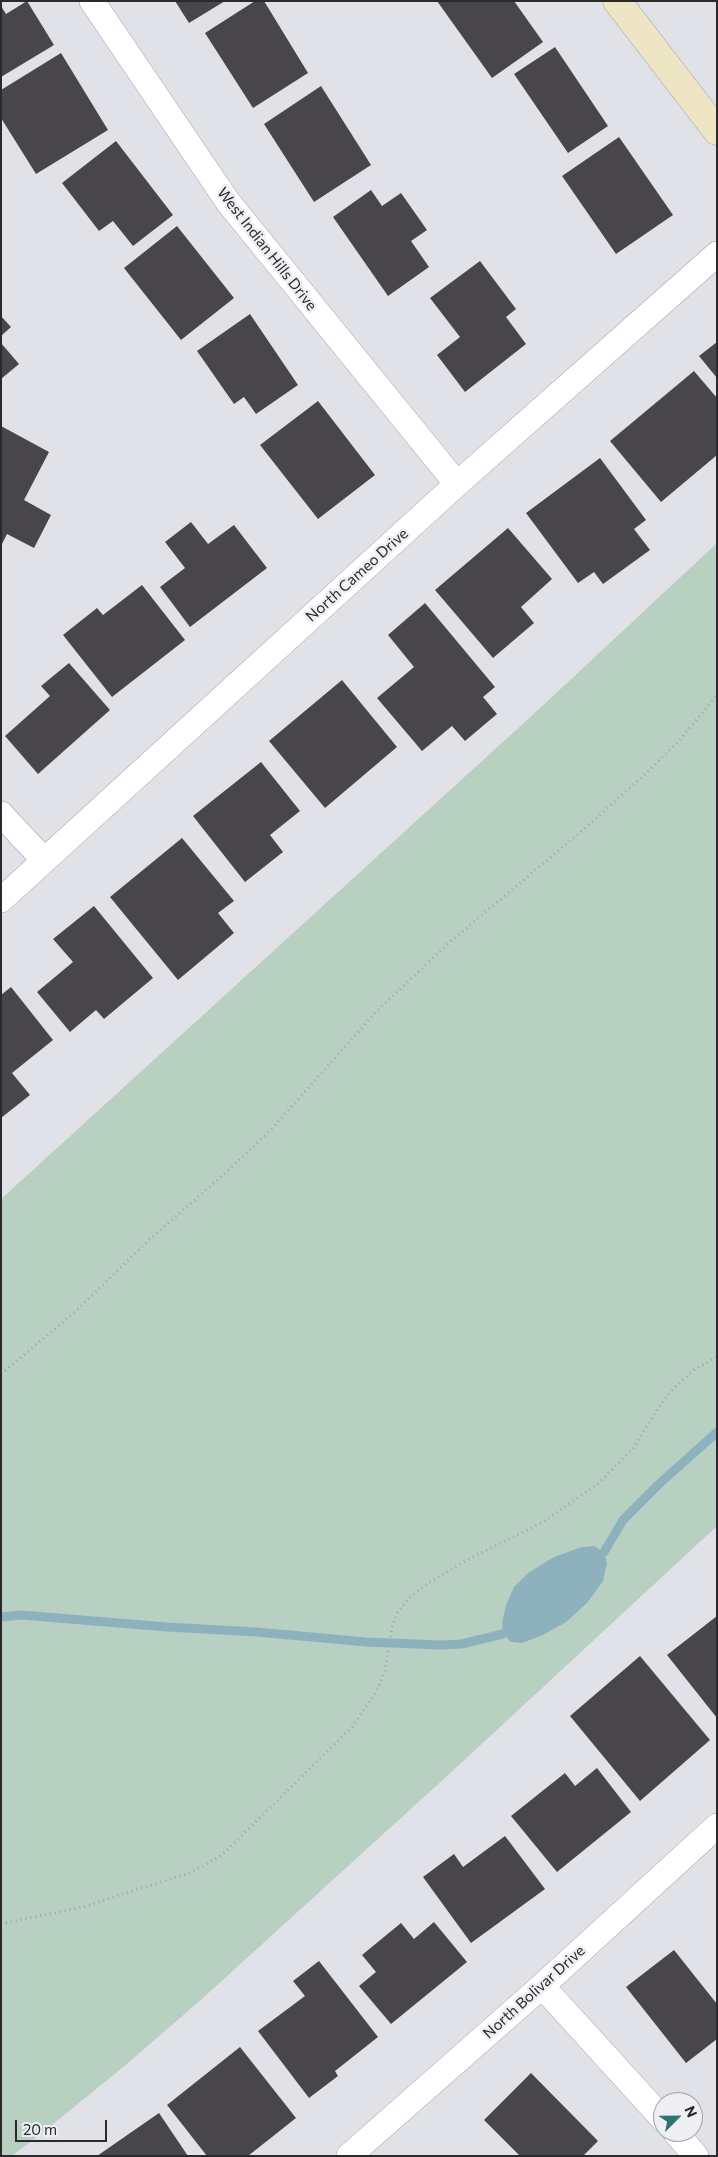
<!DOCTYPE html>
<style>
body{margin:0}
#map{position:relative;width:718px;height:2157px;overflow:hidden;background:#e1e2e8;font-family:Commissioner,sans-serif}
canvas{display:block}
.frame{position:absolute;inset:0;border:2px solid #2a2a2d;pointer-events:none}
.north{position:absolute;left:653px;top:2092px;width:50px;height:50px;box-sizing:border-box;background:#eeeff5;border:1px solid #a0a0a5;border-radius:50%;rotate:67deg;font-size:14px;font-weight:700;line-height:20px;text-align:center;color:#2a2a2d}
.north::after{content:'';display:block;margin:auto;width:18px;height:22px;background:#2d756e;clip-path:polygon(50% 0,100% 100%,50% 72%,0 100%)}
.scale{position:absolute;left:15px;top:2120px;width:92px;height:22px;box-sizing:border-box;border:2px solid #2a2a2d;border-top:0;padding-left:6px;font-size:15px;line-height:18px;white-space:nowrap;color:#2a2a2d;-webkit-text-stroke:4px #eeeff5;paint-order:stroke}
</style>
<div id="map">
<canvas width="718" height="2157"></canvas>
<div class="frame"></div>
<div class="north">N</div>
<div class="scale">20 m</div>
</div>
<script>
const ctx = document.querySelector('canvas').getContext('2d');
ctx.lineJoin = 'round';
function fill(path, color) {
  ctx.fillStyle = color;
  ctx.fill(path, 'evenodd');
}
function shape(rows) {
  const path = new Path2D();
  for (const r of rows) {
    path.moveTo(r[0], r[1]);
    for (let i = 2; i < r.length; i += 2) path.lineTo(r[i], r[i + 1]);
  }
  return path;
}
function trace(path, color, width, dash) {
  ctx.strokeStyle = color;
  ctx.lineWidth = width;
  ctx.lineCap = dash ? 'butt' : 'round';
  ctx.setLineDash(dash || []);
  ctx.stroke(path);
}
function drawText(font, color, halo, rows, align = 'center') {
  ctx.font = font + ' Commissioner,sans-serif';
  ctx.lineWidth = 5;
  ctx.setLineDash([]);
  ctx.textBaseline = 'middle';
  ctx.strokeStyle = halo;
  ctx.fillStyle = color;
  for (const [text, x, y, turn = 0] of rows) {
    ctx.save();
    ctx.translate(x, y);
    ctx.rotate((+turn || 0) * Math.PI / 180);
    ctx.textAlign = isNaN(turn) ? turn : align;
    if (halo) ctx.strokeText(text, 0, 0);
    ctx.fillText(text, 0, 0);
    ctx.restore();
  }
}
const green = shape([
 [717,543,717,1526,458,1766,203,1998,127,2064,42,2133,12,2156,1,2156,1,1199,538,710]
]);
const water = shape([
 [594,1546,604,1552,607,1563,603,1581,587,1603,566,1622,543,1635,522,1643,511,1642,503,1634,502,1623,506,1605,514,1587,528,1573,554,1557,582,1547]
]);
const stream = shape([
 [604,1552,623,1520,659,1484,717,1432],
 [1,1617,21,1615,167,1627,257,1632,366,1642,441,1645,461,1644,503,1634]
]);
const building = shape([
 [27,1,54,45,1,77,1,6,6,14],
 [175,1,225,1,189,23],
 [255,1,264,1,308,73,253,108,205,33],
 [437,1,514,1,543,42,492,78],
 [555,47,608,126,568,153,514,74],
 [61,53,108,130,36,174,1,118,1,90],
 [321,86,371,165,314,202,264,124],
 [619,137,673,215,616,254,562,176],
 [116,141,173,215,133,246,113,221,99,231,62,183],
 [371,190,382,206,401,193,427,230,411,241,429,267,388,296,333,217],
 [177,226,234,298,181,340,124,268],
 [480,261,516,309,506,317,526,344,465,392,437,355,460,337,430,298],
 [250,314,298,385,256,414,244,397,234,404,197,351],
 [1,316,11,327,1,336],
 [717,342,717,378,699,356],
 [1,343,19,364,1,379],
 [694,371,717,398,717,455,661,502,610,441],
 [318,401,375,475,318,519,260,445],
 [1,426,49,452,24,500,51,515,34,548,7,534,1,546],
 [600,458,646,520,634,529,650,550,603,584,594,572,578,583,526,513],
 [191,522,208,544,234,525,267,568,190,627,160,587,185,568,165,542],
 [508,528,552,579,521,607,534,623,493,658,435,590],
 [142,585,185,640,112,697,63,635,97,608,103,615],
 [425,603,495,687,483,697,497,714,465,741,452,726,422,751,377,698,414,667,388,635],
 [69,663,110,710,38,774,5,736,50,696,41,686],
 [342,680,397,747,325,808,269,741],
 [261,762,300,811,270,835,283,852,245,882,193,816],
 [182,838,234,901,218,913,234,933,178,980,110,897],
 [94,906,153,978,104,1019,96,1010,70,1032,37,992,73,962,53,939],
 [11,987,53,1040,12,1073,30,1095,1,1118,1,995],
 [717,1616,717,1718,667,1655],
 [640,1656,710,1740,640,1801,570,1716],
 [597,1768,631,1812,557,1872,511,1816,565,1773,575,1786],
 [505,1836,545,1889,471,1943,423,1877,454,1854,463,1867],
 [434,1922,467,1962,391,2024,359,1986,376,1972,362,1955,401,1923,414,1939],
 [674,1950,717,2004,717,2039,686,2063,626,1987],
 [319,1961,378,2037,335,2071,338,2076,309,2098,258,2031,305,1996,293,1981],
 [240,2047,296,2118,248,2156,207,2156,167,2105],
 [531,2073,598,2141,583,2156,520,2156,484,2120],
 [159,2113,188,2156,97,2156]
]);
const path = shape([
 [1,1374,75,1312,150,1239,214,1183,267,1134,376,1012,451,941,583,830,644,775,678,742,717,695],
 [1,1924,83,1907,111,1898,192,1872,222,1855,352,1727,379,1687,385,1670,392,1627,397,1613,409,1598,427,1584,469,1559,545,1521,599,1483,633,1448,663,1401,675,1387,695,1369,717,1357]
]);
const street = shape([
 [92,1,228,202,457,484],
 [1,814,44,860],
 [1,900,457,484,717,254],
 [542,1986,663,2119],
 [675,2132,696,2156],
 [349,2156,542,1986,717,1826]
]);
const secondary = shape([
 [617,1,717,131]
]);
const streetNames = [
 ["West Indian Hills Drive",267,249,52],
 ["North Cameo Drive",357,575,-42],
 ["North Bolivar Drive",534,1992,-42]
];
fill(green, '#b8d0c2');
fill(water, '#8db2bd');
trace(stream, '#8db2bd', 9);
fill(building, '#49464b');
trace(street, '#a1a2a8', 26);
trace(secondary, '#a1a2a8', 29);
trace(path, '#a4a5aa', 3, [1, 4]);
trace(street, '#fff', 25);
trace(secondary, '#eee5c4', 28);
drawText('15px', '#2a2a2d', '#eeeff5', streetNames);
</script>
